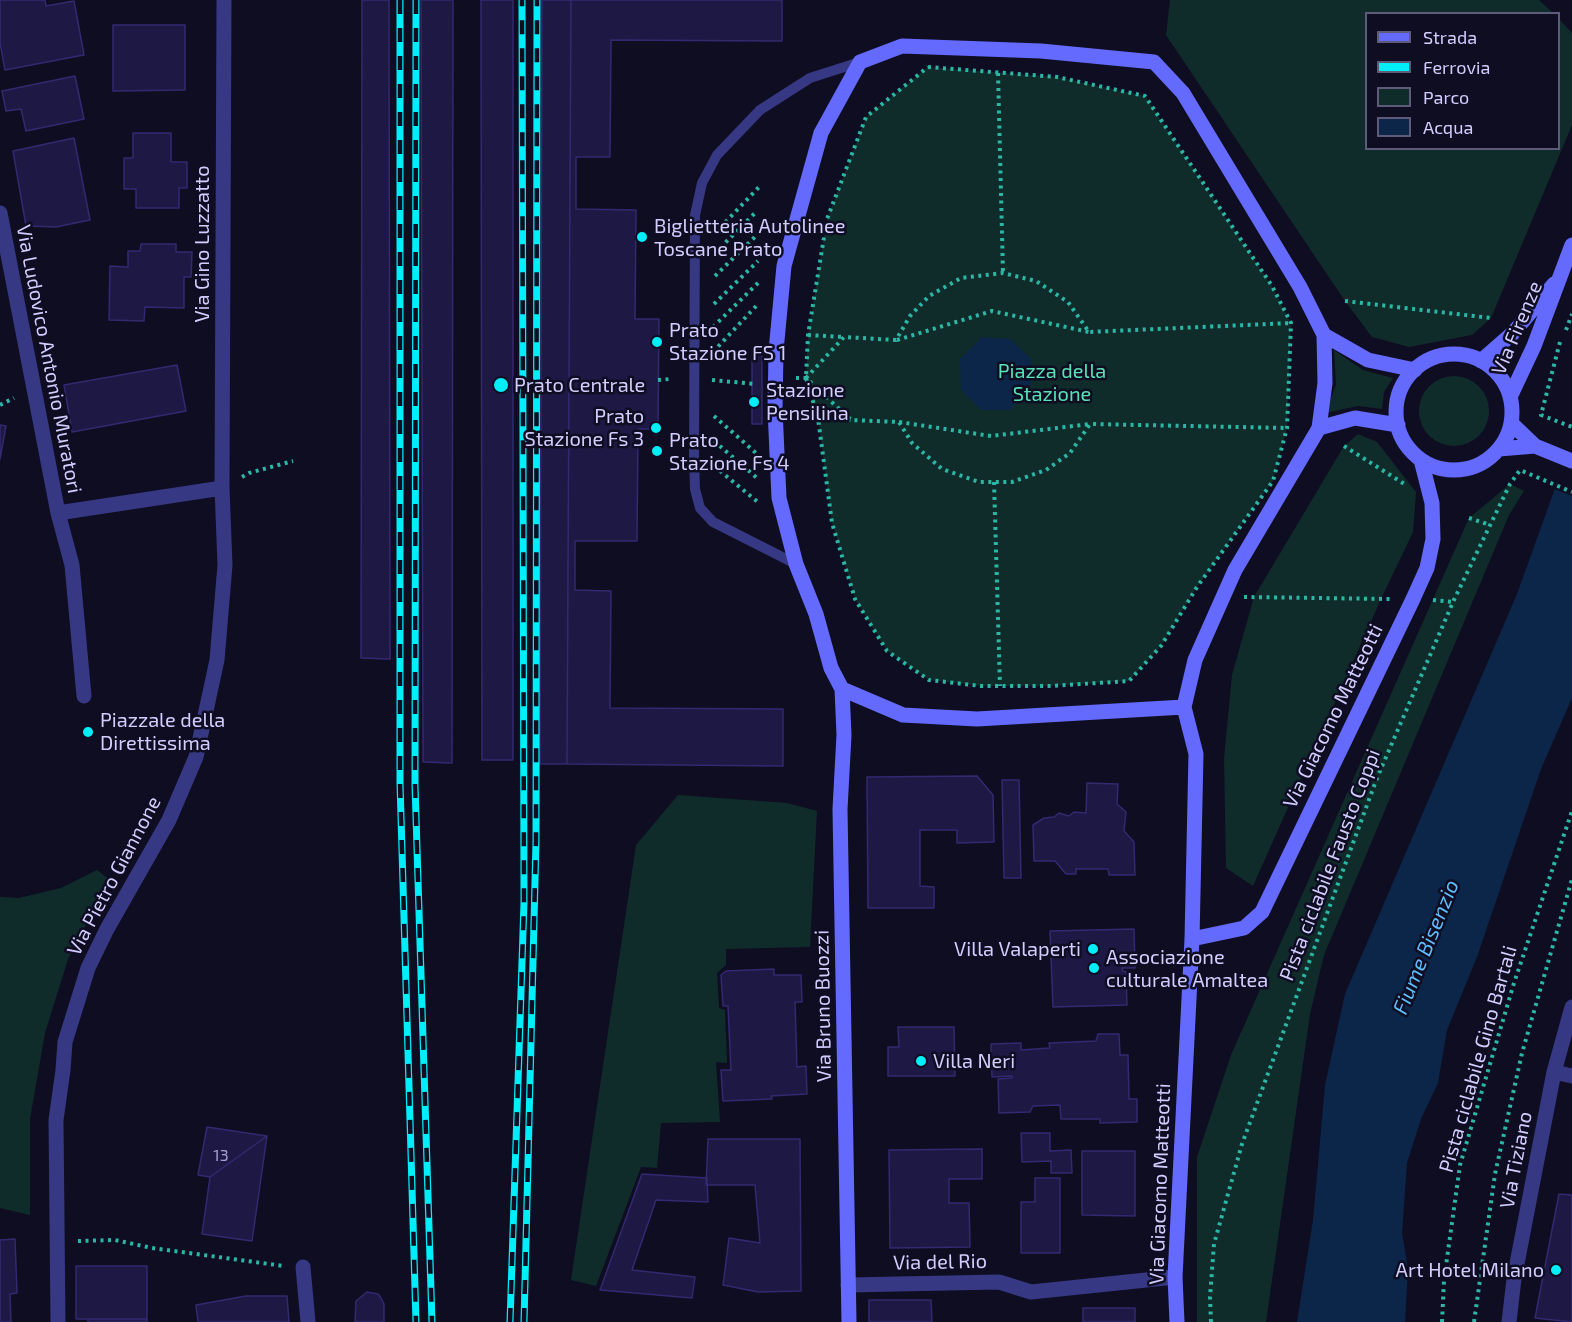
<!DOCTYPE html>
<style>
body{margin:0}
#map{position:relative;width:1572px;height:1322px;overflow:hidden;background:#0f0d22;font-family:"Exo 2",sans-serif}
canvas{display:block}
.legend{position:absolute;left:1365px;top:12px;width:195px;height:138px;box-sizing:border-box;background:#0f0d22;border:2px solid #5d5a7a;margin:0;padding:8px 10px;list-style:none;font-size:18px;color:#d1ceff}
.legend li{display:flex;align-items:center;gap:12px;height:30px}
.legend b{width:30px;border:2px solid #5d5a7a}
</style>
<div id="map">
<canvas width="1572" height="1322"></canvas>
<ul class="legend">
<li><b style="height:8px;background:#656aff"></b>Strada</li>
<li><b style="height:8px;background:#00eef9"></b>Ferrovia</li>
<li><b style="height:16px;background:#102c2a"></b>Parco</li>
<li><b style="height:16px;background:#0b2648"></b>Acqua</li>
</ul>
</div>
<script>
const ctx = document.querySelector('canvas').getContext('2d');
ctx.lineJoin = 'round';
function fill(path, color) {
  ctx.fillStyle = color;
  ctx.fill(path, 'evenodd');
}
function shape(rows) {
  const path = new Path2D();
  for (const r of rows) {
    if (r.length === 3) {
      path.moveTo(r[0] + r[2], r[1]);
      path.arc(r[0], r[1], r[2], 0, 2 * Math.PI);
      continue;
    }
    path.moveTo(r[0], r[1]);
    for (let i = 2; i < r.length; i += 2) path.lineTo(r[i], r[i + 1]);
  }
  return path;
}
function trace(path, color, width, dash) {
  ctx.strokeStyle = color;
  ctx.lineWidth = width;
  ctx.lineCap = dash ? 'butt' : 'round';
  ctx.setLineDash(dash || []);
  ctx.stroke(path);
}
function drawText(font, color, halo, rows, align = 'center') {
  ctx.font = font + ' "Exo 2",sans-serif';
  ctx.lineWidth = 5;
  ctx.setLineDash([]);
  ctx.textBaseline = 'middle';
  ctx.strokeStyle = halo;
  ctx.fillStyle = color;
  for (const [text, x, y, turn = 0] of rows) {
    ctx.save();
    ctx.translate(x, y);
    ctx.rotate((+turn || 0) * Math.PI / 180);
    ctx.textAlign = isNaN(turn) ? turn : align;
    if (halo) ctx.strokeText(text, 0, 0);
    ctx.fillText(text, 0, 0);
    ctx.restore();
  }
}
const green = shape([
 [1170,0,1539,0,1553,13,1366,14,1366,148,1558,148,1559,19,1572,33,1572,125,1491,318,1472,335,1409,347,1372,337,1345,301,1166,35],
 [928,67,1057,77,1145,96,1272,286,1291,323,1287,428,1273,481,1197,587,1161,646,1129,681,1051,686,981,686,929,680,887,651,855,599,832,523,818,418,806,378,808,335,827,219,866,117],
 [1334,350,1363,370,1393,378,1384,392,1382,409,1358,406,1325,413,1336,385],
 [1454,411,35],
 [1358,434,1377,442,1416,492,1413,532,1381,599,1253,886,1226,868,1224,759,1232,675,1254,597,1344,446],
 [1510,484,1524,491,1509,515,1324,955,1310,1014,1266,1322,1197,1322,1197,1157,1231,1055,1469,518],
 [678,795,787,803,817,811,810,947,726,949,726,965,717,973,719,1008,725,1010,727,1063,716,1062,720,1122,661,1123,657,1168,641,1167,596,1286,571,1280,636,845],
 [97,870,110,880,68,959,45,1033,30,1119,30,1215,0,1208,0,897,19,898,61,888]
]);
const water = shape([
 [982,337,1010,339,1031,359,1031,387,1010,410,981,410,961,390,960,359],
 [1572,441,1572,698,1541,769,1477,957,1447,1030,1438,1083,1421,1119,1407,1163,1402,1233,1408,1269,1405,1322,1297,1322,1313,1220,1325,1085,1345,994,1517,594]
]);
const pier = shape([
 [1572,438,1572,496,1552,488,1569,440]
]);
const building = shape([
 [0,0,45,0,46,6,74,1,84,55,5,70,0,43,0,0],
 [362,0,389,0,390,659,361,658,362,0],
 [421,0,453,0,452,763,423,762,421,0],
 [481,0,513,0,513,760,482,760,481,0],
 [542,0,571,0,567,764,540,764,542,0],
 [571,0,782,0,782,41,611,40,610,157,576,157,576,209,636,210,635,319,659,319,658,429,638,429,637,541,575,541,575,590,611,591,610,708,783,709,783,766,567,764,571,0],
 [113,25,185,25,185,90,113,91,113,25],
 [75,76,84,119,26,131,21,109,6,111,2,91,75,76],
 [133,133,171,133,171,162,187,162,187,188,179,188,179,208,136,208,136,189,124,189,124,158,133,158,133,133],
 [74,138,90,220,56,227,26,226,13,151,74,138],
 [141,244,176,244,176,252,192,252,191,277,184,277,184,308,145,307,144,321,109,320,110,266,128,267,128,251,140,251,141,244],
 [752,349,762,349,762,424,752,424,752,349],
 [177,365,186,411,72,432,64,385,177,365],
 [0,425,6,426,0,459,0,425],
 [977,776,993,795,994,842,957,843,957,830,920,830,920,886,934,887,934,908,868,908,867,777,977,776],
 [1002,780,1019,780,1021,878,1004,878,1002,780],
 [1087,783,1118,784,1117,804,1126,812,1124,831,1134,842,1135,875,1109,875,1108,869,1076,869,1076,874,1066,874,1055,861,1034,861,1033,825,1044,818,1054,817,1059,813,1069,816,1074,812,1086,813,1087,783],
 [1134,929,1135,968,1122,968,1123,971,1126,972,1127,1005,1053,1007,1050,931,1134,929],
 [774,969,774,975,801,975,802,1002,795,1002,797,1067,806,1066,807,1094,771,1096,772,1099,723,1101,721,1070,731,1070,728,1006,723,1006,721,975,726,971,774,969],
 [898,1027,954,1027,955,1076,888,1076,888,1047,899,1047,898,1027],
 [1098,1034,1119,1034,1120,1055,1128,1055,1129,1099,1137,1099,1137,1122,1100,1123,1100,1119,1061,1119,1060,1105,1033,1106,1030,1112,999,1113,998,1079,1012,1078,1012,1076,992,1077,991,1044,1021,1043,1021,1050,1050,1048,1049,1043,1096,1041,1098,1034],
 [207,1127,267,1136,210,1177,198,1175,207,1127],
 [1021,1133,1050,1133,1050,1151,1071,1150,1072,1173,1051,1173,1051,1161,1022,1162,1021,1133],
 [267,1136,252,1241,202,1234,210,1177,267,1136],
 [708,1139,800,1139,801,1291,758,1292,723,1285,729,1238,760,1243,755,1185,706,1185,708,1139],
 [982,1149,982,1179,949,1179,949,1203,969,1203,970,1247,890,1248,889,1150,982,1149],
 [1082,1151,1135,1151,1135,1216,1082,1215,1082,1151],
 [642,1174,707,1178,708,1202,656,1200,632,1270,695,1277,692,1298,600,1290,642,1174],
 [1035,1178,1060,1178,1060,1253,1021,1253,1021,1202,1035,1202,1035,1178],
 [1559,1194,1572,1195,1572,1322,1535,1318,1559,1194],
 [15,1239,17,1293,10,1294,11,1322,0,1322,0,1240,15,1239],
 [76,1266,147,1266,147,1319,76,1319,76,1266],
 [367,1292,378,1294,381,1298,384,1304,384,1322,355,1322,356,1301,367,1292],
 [246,1296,287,1296,289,1322,198,1322,196,1305,246,1296],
 [869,1300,931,1300,932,1322,869,1322,869,1300],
 [1083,1308,1135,1308,1135,1322,1083,1322,1083,1308],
 [88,1319,147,1319,147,1322,88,1322,88,1319]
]);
const path = shape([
 [928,67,1057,77,1145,96,1272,286,1291,323,1287,428,1273,481,1197,587,1161,646,1129,681,1051,686,981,686,929,680,887,651,855,599,832,523,818,418,806,378,808,335,827,219,866,117,928,67],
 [998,73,1003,273],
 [715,233,760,186],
 [715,253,757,211],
 [715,276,761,231],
 [1345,301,1491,318],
 [714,304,758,261],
 [713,327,759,282],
 [1566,330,1572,314],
 [808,335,844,337],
 [897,340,992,311,1089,332],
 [1560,342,1541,415,1572,427],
 [713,352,759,303],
 [796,378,806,378,851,420,899,422,912,443,942,469,979,482,1012,482,1046,470,1070,453,1090,424,1287,428],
 [806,378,844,337,896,340,910,316,929,296,961,278,1003,273,1036,281,1068,302,1089,332,1291,323],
 [658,380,670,379],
 [712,380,755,384],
 [0,405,14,398],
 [714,416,756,453],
 [795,417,851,420],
 [899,422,991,436,1090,424],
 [714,441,757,478],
 [1344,446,1406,485],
 [714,466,759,503],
 [242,477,249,473,293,461],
 [994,482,1000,686],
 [1469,518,1490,525],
 [1244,597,1390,599],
 [1433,600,1453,602],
 [78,1241,115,1240,152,1248,284,1266],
 [1211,1322,1210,1297,1214,1244,1242,1144,1377,778,1453,602,1510,484,1520,470,1572,492],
 [1442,1322,1444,1280,1460,1165,1514,983,1572,811],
 [1474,1322,1495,1174,1522,1053,1572,879]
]);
const lane = shape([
 [796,564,713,522,700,508,695,489,694,454,695,215,702,183,717,155,760,110,810,78,860,62]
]);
const street = shape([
 [0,213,58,513,222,488],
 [58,513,72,565,84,696],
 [1554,1072,1572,1076],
 [303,1267,308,1322],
 [848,1285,999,1282,1031,1292,1175,1277],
 [58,1322,56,1120,63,1070,65,1042,88,968,107,929,169,820,196,757,217,660,225,565,222,488,224,0],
 [1509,1322,1514,1279,1554,1072,1572,1007]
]);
const secondary = shape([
 [1324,335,1368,360,1415,370],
 [1454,412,58],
 [1481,361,1513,333,1554,284],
 [1510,397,1534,346,1572,245],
 [1511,423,1535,446,1572,461],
 [1319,428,1355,418,1398,425],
 [1499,449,1535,446],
 [842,689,844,735,840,809,849,1322],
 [1192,939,1244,928,1262,912,1413,599,1427,568,1433,539,1432,503,1421,460],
 [1177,1322,1175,1277,1192,939,1196,754,1184,707,1195,660,1235,570,1319,428,1325,383,1324,335,1300,287,1183,93,1154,62,1041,51,902,46,860,62,821,133,784,266,776,351,775,409,779,498,796,564,816,614,831,668,842,689,903,715,977,719,1184,707]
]);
const rail = shape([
 [400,0,400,783,416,1322],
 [416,0,415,785,432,1322],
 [510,1322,524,902,522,0],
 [524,1322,536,841,537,0]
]);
const markers = [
 [642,237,6,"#00eef9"],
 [657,342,6,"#00eef9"],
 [501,385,8,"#00eef9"],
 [754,402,6,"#00eef9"],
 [656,428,6,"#00eef9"],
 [657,451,6,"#00eef9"],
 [88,732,6,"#00eef9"],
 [1093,949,6,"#00eef9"],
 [1094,968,6,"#00eef9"],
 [921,1061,6,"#00eef9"],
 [1556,1270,6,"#00eef9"]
];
const numberNames = [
 ["13",221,1156]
];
const poiNames = [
 ["Biglietteria Autolinee",654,226],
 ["Toscane Prato",654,249],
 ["Prato",669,330],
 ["Stazione FS 1",669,353],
 ["Prato Centrale",514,385],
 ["Stazione",766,390],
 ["Pensilina",766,413],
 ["Prato",644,416,"right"],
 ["Stazione Fs 3",644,439,"right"],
 ["Prato",669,440],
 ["Stazione Fs 4",669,463],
 ["Piazzale della",100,720],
 ["Direttissima",100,743],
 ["Villa Valaperti",1081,949,"right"],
 ["Associazione",1106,957],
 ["culturale Amaltea",1106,980],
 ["Villa Neri",933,1061],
 ["Art Hotel Milano",1544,1270,"right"]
];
const streetNames = [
 ["Via Gino Luzzatto",202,244,-90],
 ["Via Firenze",1517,328,-67],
 ["Via Ludovico Antonio Muratori",49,359,79],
 ["Via Giacomo Matteotti",1333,716,-64],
 ["Pista ciclabile Fausto Coppi",1330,865,-69],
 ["Via Pietro Giannone",114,876,-62],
 ["Via Bruno Buozzi",823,1006,-91],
 ["Pista ciclabile Gino Bartali",1478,1059,-74],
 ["Via Tiziano",1516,1160,-79],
 ["Via Giacomo Matteotti",1160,1184,-88],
 ["Via del Rio",940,1262,-1]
];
const parkNames = [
 ["Piazza della",1052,371],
 ["Stazione",1052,394]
];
const waterNames = [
 ["Fiume Bisenzio",1426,947,-68]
];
fill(green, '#102c2a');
fill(water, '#0b2648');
fill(pier, '#0f0d22');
fill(building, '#1e1844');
trace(building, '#332970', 1.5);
trace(path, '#2ab7a6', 4, [3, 4.5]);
trace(lane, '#363883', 10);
trace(street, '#363883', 15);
trace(secondary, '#656aff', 15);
trace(rail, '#00eef9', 7);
trace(rail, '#0f0d22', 4.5, [14]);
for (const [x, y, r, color] of markers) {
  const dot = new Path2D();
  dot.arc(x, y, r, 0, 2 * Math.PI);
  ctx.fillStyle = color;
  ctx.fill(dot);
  trace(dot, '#0f0d22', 2);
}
drawText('16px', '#a4a0d0', null, numberNames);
drawText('20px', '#d1ceff', '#0f0d22', poiNames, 'left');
drawText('20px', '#d1ceff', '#0f0d22', streetNames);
drawText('20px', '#56e3b7', '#0f0d22', parkNames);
drawText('italic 21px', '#5cbdff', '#0f0d22', waterNames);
</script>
